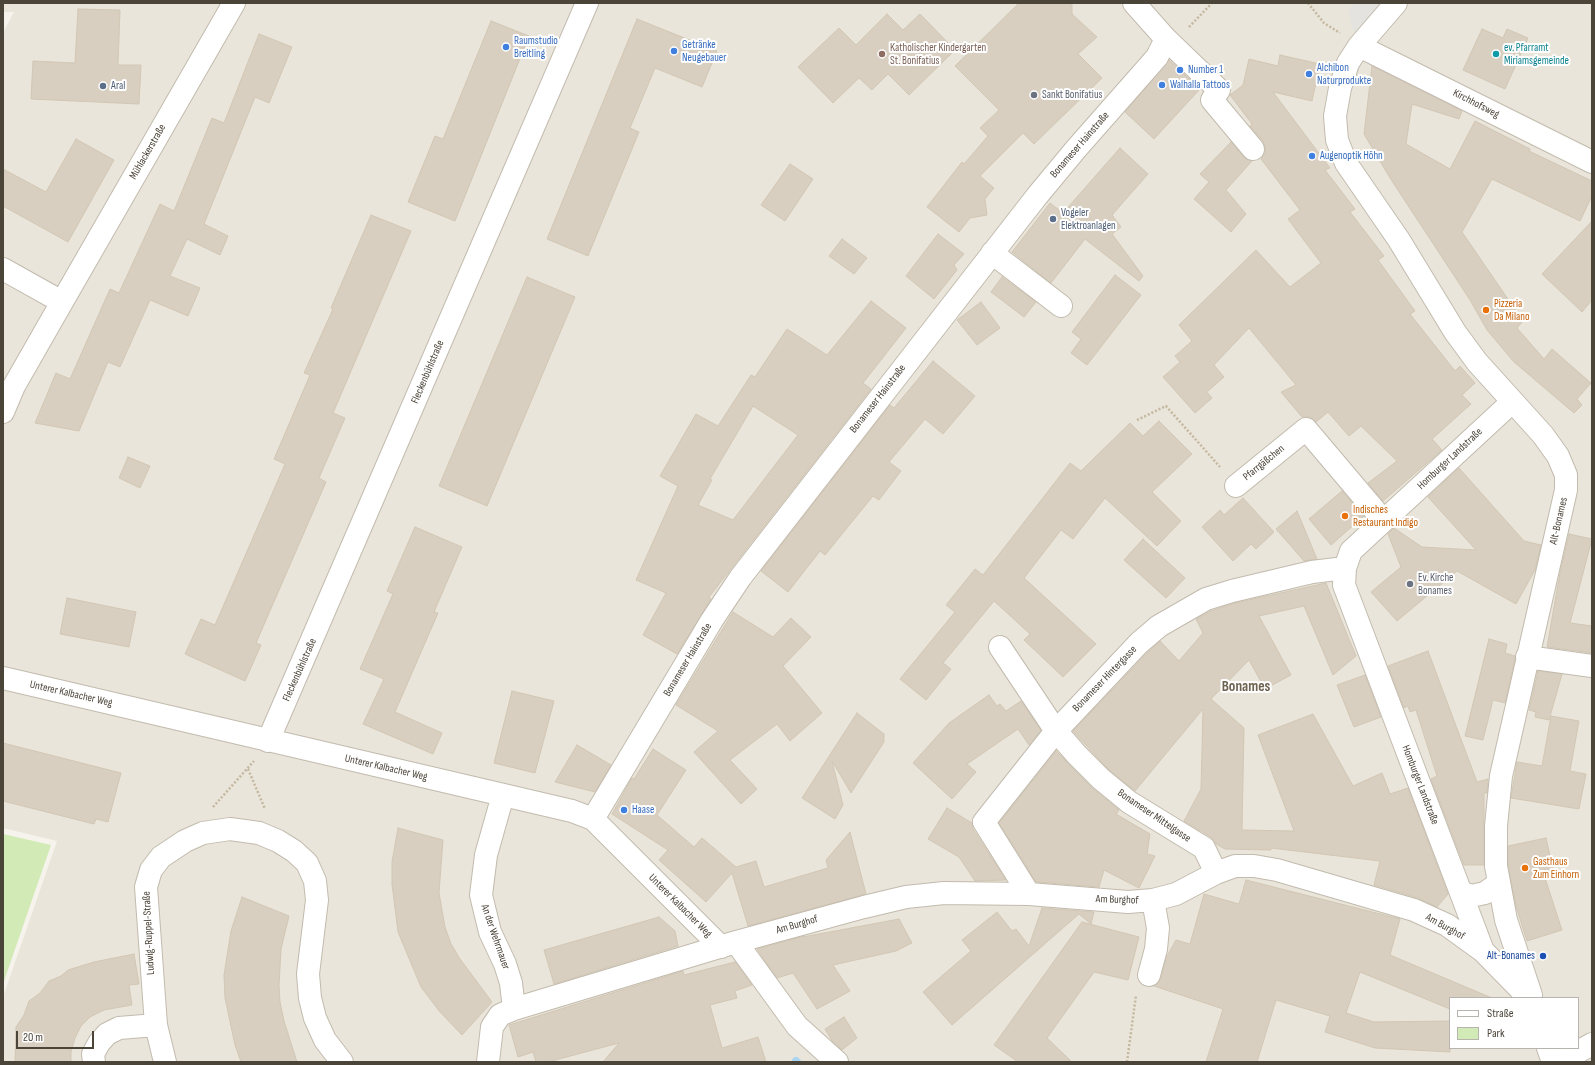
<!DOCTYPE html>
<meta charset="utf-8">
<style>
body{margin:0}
#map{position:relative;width:1595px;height:1065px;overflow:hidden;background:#f6f3ec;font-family:"Sofia Sans Condensed",sans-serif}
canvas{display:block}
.frame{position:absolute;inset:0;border:4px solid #4b4439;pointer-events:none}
.legend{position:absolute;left:1449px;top:997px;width:130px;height:52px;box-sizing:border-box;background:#fff;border:1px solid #b7b4b0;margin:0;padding:5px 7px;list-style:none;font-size:12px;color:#4b4439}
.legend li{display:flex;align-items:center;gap:8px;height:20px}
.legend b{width:20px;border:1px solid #b7b4b0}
.scale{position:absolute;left:16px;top:1031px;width:78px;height:18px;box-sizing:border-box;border:2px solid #4b4439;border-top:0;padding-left:5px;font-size:12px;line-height:14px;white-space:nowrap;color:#4b4439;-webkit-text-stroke:3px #fff;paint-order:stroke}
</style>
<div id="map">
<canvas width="1595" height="1065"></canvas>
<div class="frame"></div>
<ul class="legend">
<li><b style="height:5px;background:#fff"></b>Straße</li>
<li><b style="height:11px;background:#d2eab5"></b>Park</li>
</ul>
<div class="scale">20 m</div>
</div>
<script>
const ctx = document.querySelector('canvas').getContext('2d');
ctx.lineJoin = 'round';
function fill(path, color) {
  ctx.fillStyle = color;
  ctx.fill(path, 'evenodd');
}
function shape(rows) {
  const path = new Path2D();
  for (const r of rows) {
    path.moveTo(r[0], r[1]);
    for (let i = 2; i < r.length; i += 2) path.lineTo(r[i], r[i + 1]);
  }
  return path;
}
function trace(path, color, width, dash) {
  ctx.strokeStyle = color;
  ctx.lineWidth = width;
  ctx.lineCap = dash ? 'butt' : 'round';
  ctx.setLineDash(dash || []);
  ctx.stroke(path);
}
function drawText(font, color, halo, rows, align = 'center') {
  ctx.font = font + ' "Sofia Sans Condensed",sans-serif';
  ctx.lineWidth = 4;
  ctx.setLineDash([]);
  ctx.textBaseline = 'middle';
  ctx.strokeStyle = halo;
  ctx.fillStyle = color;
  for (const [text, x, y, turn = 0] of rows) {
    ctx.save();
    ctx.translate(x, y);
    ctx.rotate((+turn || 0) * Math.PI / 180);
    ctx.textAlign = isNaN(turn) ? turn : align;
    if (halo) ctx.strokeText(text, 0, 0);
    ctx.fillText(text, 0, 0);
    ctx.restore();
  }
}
const residential = shape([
 [3,3,1592,3,1592,1062,3,1062,3,997,57,841,3,828,3,33,14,12,3,12],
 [1450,998,1578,998,1578,1048,1450,1048]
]);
const green = shape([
 [3,834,51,845,3,984]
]);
const parking = shape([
 [1354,3,1382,3,1354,33,1348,10]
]);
const stream = shape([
 [796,1061,797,1062]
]);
const building = shape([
 [1019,3,1072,3,1072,14,1097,37,1078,54,1102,78,1034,144,1023,133,980,176,994,188,985,199,987,215,970,218,959,232,927,207,962,162,964,164,988,136,980,128,999,110,955,66,1019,3],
 [78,9,120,10,118,65,141,65,139,104,31,99,33,61,75,63,78,9],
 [887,14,903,30,920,14,955,50,909,95,888,74,872,90,859,78,833,103,798,67,839,28,856,45,887,14],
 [637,19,717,51,702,87,655,68,630,128,639,132,588,256,547,239,637,19],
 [491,21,529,36,455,221,408,202,435,136,443,139,491,21],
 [1482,29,1503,38,1507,29,1528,38,1505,89,1463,70,1482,29],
 [259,34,292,47,269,103,255,97,204,224,228,236,220,255,187,239,170,276,200,288,188,316,150,300,120,367,108,362,79,431,35,423,56,373,70,379,110,289,119,293,160,204,174,211,212,118,224,123,259,34],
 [1280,55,1320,64,1312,101,1273,92,1330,168,1325,170,1355,209,1350,212,1384,256,1378,260,1415,311,1410,314,1455,371,1460,366,1475,383,1462,395,1471,404,1432,439,1442,450,1383,501,1368,483,1397,461,1361,426,1349,436,1328,412,1316,422,1310,417,1302,417,1281,392,1296,385,1249,328,1214,365,1224,377,1207,392,1212,398,1195,413,1163,377,1180,362,1175,356,1192,341,1179,325,1256,250,1290,287,1321,263,1288,219,1300,210,1261,159,1265,153,1265,146,1263,141,1250,126,1252,124,1230,95,1243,85,1249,59,1278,66,1280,55],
 [1169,60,1200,89,1154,139,1125,112,1169,60],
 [1372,66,1462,111,1459,119,1412,104,1406,144,1450,169,1475,121,1530,149,1529,151,1592,181,1592,196,1580,221,1492,179,1462,232,1523,321,1517,328,1544,359,1552,349,1591,383,1577,399,1582,405,1574,413,1514,362,1487,330,1470,300,1390,178,1364,134,1372,66],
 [76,139,114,160,68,242,3,206,3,169,46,192,76,139],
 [1231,142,1244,157,1252,161,1226,190,1246,214,1231,232,1194,199,1209,182,1200,174,1231,142],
 [1120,148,1148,174,1112,215,1121,227,1112,234,1143,276,1139,281,1085,239,1051,283,1012,252,1050,203,1063,213,1120,148],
 [790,164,813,179,785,221,761,205,790,164],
 [371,215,411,231,333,413,345,418,319,478,326,482,256,643,261,645,245,681,185,654,201,619,215,625,285,464,274,459,310,375,304,373,333,309,331,308,371,215],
 [1592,221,1592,300,1582,312,1542,274,1592,221],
 [938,234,964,254,954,265,957,270,934,299,906,276,938,234],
 [842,239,867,258,854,274,829,256,842,239],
 [1115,275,1141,295,1087,365,1071,353,1081,339,1072,332,1115,275],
 [527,277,575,297,487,506,439,486,527,277],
 [1002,277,1036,302,1024,317,991,292,1002,277],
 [871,301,906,328,863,383,871,389,709,597,711,599,677,654,643,635,666,593,636,580,678,486,660,476,696,414,718,426,751,375,755,377,787,329,827,355,871,301],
 [753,406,798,435,733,520,698,505,712,480,710,479,753,406],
 [981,302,1000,328,977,345,957,320,981,302],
 [933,361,975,396,943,434,925,419,889,462,901,471,879,500,873,496,825,555,820,551,788,592,761,571,890,405,894,408,933,361],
 [1159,421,1192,454,1152,492,1181,521,1157,546,1105,498,1073,539,1061,530,1024,578,1096,644,1063,677,1024,640,1030,634,994,601,943,663,951,669,926,700,900,679,955,612,946,605,975,569,983,575,1070,463,1081,471,1130,423,1143,436,1159,421],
 [128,457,150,466,140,488,119,478,128,457],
 [1459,468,1524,541,1541,545,1535,570,1516,604,1457,571,1397,621,1371,592,1401,567,1388,534,1394,528,1422,547,1476,550,1428,497,1459,468],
 [1342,491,1364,516,1331,545,1309,519,1342,491],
 [1243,498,1274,532,1256,549,1251,544,1233,561,1202,527,1220,510,1224,515,1243,498],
 [1297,511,1317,559,1304,561,1276,529,1297,511],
 [415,527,462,547,434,612,438,613,395,712,442,733,433,754,363,724,384,679,360,669,393,594,387,591,415,527],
 [1569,534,1592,539,1570,623,1592,626,1592,653,1547,647,1560,573,1569,534],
 [1143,539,1185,578,1166,598,1124,560,1143,539],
 [1326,583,1356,656,1333,675,1304,606,1259,616,1291,675,1265,689,1249,660,1211,699,1244,728,1242,830,1294,831,1258,735,1313,714,1353,786,1382,773,1390,794,1408,788,1448,894,1437,907,1418,898,1374,885,1380,861,1271,848,1271,850,1225,849,1216,844,1211,837,1184,821,1201,789,1203,709,1135,791,1109,770,1073,731,1148,652,1160,641,1179,661,1203,633,1196,619,1211,611,1235,603,1326,583],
 [67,598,136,612,129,647,60,634,67,598],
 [733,612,773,637,791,618,811,637,783,666,822,713,790,741,777,724,730,760,757,789,741,804,694,752,718,731,676,705,733,612],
 [1489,639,1507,644,1505,653,1515,656,1515,658,1505,703,1493,700,1483,740,1465,736,1489,639],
 [1428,651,1477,782,1488,779,1487,793,1484,793,1484,865,1464,865,1431,779,1437,776,1416,710,1410,712,1408,706,1404,708,1388,666,1428,651],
 [1538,671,1562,674,1549,720,1535,717,1536,712,1529,710,1538,671],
 [1365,675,1381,717,1354,727,1337,685,1365,675],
 [512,691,554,701,535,773,494,763,512,691],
 [989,695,997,706,1000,704,1006,711,1021,701,1041,730,1029,745,1018,729,967,764,976,772,952,799,913,763,949,723,989,695],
 [857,713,884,734,884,742,851,793,832,761,843,805,835,819,802,798,857,713],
 [1551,716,1579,721,1570,771,1586,774,1579,809,1511,798,1517,762,1542,766,1551,716],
 [3,743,121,773,108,822,96,819,94,824,3,801,3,743],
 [577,745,611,765,595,792,555,782,577,745],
 [653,749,686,770,657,815,694,847,702,838,736,867,756,861,764,887,828,868,826,860,850,832,866,894,748,926,732,873,706,902,659,860,668,850,612,814,632,778,634,779,653,749],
 [1056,751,1092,788,1119,810,1116,814,1150,834,1147,854,1155,856,1139,888,1104,870,1099,887,1036,882,999,823,1056,751],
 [947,808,972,823,973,829,1006,880,975,881,959,857,928,839,947,808],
 [398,828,443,840,439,893,445,927,451,944,460,959,492,1002,462,1035,440,1012,421,987,398,932,392,884,392,862,398,828],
 [1546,838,1554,873,1544,875,1562,930,1527,941,1516,906,1508,865,1508,846,1546,838],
 [1246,880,1400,919,1390,955,1492,998,1450,998,1450,1009,1360,972,1346,1013,1374,1022,1450,1021,1450,1052,1375,1048,1325,1032,1330,1016,1276,1000,1257,1062,1206,1062,1223,1009,1154,986,1161,979,1166,958,1176,940,1190,944,1204,894,1239,904,1246,880],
 [242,897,289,916,281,949,279,986,280,1002,284,1021,297,1062,241,1062,235,1045,225,998,224,975,231,931,242,897],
 [1042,908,1094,912,1091,924,1079,914,952,1025,923,992,971,951,962,940,997,912,1012,931,1016,929,1029,946,1042,908],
 [659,917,675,931,678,946,554,984,544,950,659,917],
 [899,919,912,943,896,951,833,965,850,991,817,1009,793,973,777,978,757,949,804,936,803,937,899,919],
 [1082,922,1139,937,1128,980,1094,972,1047,1038,1072,1062,1018,1062,994,1045,1082,922],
 [134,954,139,984,129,985,132,1005,104,1010,90,1017,81,1026,75,1038,71,1052,71,1062,15,1062,16,1027,24,1015,29,1001,40,993,49,981,61,976,68,970,94,962,134,954],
 [735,962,752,985,735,991,737,998,710,1005,722,1048,758,1037,766,1062,603,1062,619,1043,548,1062,536,1062,533,1052,518,1057,509,1025,683,971,684,975,735,962],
 [844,1017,857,1038,842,1050,833,1042,825,1029,844,1017]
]);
const path = shape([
 [1308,3,1324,23,1340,33],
 [1189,27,1212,3],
 [1137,420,1166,406,1220,467],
 [248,769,265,809],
 [213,807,254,761],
 [1127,1062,1136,995]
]);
const minor = shape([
 [1396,3,1359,46,1348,63,1340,88,1335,116,1337,140,1346,163,1399,240,1455,332,1477,362,1543,435,1558,456,1566,475,1566,490,1501,776,1496,826,1496,866,1506,920,1531,995],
 [1166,39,1219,90,1212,100,1253,149],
 [1359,46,1592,162],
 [992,253,1061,306],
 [3,269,62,302],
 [3,412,14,386,62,302,234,3],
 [1236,486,1306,429,1383,520],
 [1000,647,1056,731,1077,755,1101,779,1129,802,1204,848,1216,873],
 [1527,657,1592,666],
 [3,678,572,811,593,819,721,947],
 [268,741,587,3],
 [503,795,486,855,481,895,490,932,505,964,511,983,514,1009],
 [593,819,712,620,740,578,1037,196,1076,149,1157,57,1166,39,1134,3],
 [1461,892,1471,896,1485,893,1499,883],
 [1029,894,984,822,1056,731,1139,643,1159,626,1206,599,1232,591,1312,572,1345,568],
 [736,942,797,1026,837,1062],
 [1483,951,1344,585,1345,568,1351,551,1512,402],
 [1149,975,1156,949,1158,928,1153,900],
 [1548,1048,1553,1062],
 [94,1062,93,1054,99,1043,107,1034,119,1028,156,1025],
 [165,1062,156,1025,146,887,151,870,161,857,185,841,203,833,230,829,259,833,278,841,294,851,307,863,315,881,317,900,308,974,310,998,315,1018,325,1040,342,1062],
 [488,1062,492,1027,500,1015,514,1009,736,942,864,907,906,897,944,893,1029,894,1128,902,1153,900,1176,894,1216,873,1235,866,1254,866,1277,870,1414,910,1447,925,1483,951,1529,998],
 [1560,1062,1592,1044]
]);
const markers = [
 [506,47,4,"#3f7fe0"],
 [674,51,4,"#3f7fe0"],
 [882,54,4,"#8d6e63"],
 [1496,54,4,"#0f9aa8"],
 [1180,70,4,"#3f7fe0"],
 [1309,74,4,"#3f7fe0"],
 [1162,85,4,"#3f7fe0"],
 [103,86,4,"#5c6f8a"],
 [1034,95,4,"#6b7280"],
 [1312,156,4,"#3f7fe0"],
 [1053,219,4,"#5c6f8a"],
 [1486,310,4,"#e8710a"],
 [1345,516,4,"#e8710a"],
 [1410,584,4,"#6b7280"],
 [624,810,4,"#3f7fe0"],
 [1525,868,4,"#e8710a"],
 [1543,956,4,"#1a4fb4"]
];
const shopNames = [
 ["Raumstudio",514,41],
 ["Breitling",514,54],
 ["Getränke",682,45],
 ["Neugebauer",682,58],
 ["Alchibon",1317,68],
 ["Naturprodukte",1317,81],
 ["Number 1",1188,70],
 ["Walhalla Tattoos",1170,85],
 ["Augenoptik Höhn",1320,156],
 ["Haase",632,810]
];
const educationNames = [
 ["Katholischer Kindergarten",890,48],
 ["St. Bonifatius",890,61]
];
const cultureNames = [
 ["ev. Pfarramt",1504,48],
 ["Miriamsgemeinde",1504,61]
];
const serviceNames = [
 ["Aral",111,86],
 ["Vogeler",1061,213],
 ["Elektroanlagen",1061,226]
];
const worshipNames = [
 ["Sankt Bonifatius",1042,95],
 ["Ev. Kirche",1418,578],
 ["Bonames",1418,591]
];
const streetNames = [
 ["Kirchhofsweg",1476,104,27],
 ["Bonameser Hainstraße",1080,145,-49],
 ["Mühlackerstraße",148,152,-60],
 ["Fleckenbühlstraße",428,372,-67],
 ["Bonameser Hainstraße",878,399,-52],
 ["Homburger Landstraße",1450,459,-43],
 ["Pfarrgäßchen",1264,463,-39],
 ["Alt-Bonames",1559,521,-77],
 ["Bonameser Hainstraße",688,660,-59],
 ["Fleckenbühlstraße",300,670,-66],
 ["Bonameser Hintergasse",1105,679,-46],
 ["Unterer Kalbacher Weg",71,694,13],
 ["Unterer Kalbacher Weg",386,768,13],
 ["Homburger Landstraße",1420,785,69],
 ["Bonameser Mittelgasse",1154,816,34],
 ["Am Burghof",1117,900,2],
 ["Unterer Kalbacher Weg",680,906,45],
 ["Am Burghof",797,925,-16],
 ["Am Burghof",1445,927,29],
 ["Ludwig-Ruppel-Straße",149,933,-93],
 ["An der Wehrmauer",495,937,71]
];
const foodNames = [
 ["Pizzeria",1494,304],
 ["Da Milano",1494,317],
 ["Indisches",1353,510],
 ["Restaurant Indigo",1353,523],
 ["Gasthaus",1533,862],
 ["Zum Einhorn",1533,875]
];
const transitNames = [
 ["Alt-Bonames",1535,956]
];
const districtNames = [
 ["Bonames",1246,687]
];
fill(residential, '#eae5da');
fill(green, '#d2eab5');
fill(parking, '#e5e3e0');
trace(stream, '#a9d4f2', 8);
fill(building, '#d8cfc1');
trace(building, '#d3c7b4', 1);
trace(minor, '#c2bbae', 24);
trace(path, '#c4b79f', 2.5, [2, 2]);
trace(minor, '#fff', 22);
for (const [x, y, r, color] of markers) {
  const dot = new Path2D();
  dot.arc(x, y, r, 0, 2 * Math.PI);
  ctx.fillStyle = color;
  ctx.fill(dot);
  trace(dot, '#fff', 1.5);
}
drawText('11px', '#366cbe', '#fff', shopNames, 'left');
drawText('11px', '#785e54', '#fff', educationNames, 'left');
drawText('11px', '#0d838f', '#fff', cultureNames, 'left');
drawText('11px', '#4e5e75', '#fff', serviceNames, 'left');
drawText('11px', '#5b616d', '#fff', worshipNames, 'left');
drawText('11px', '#4b4439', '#fff', streetNames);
drawText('11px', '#c56008', '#fff', foodNames, 'left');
drawText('11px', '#164399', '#fff', transitNames, 'right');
drawText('bold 15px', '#6e6250', '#fff', districtNames);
</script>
